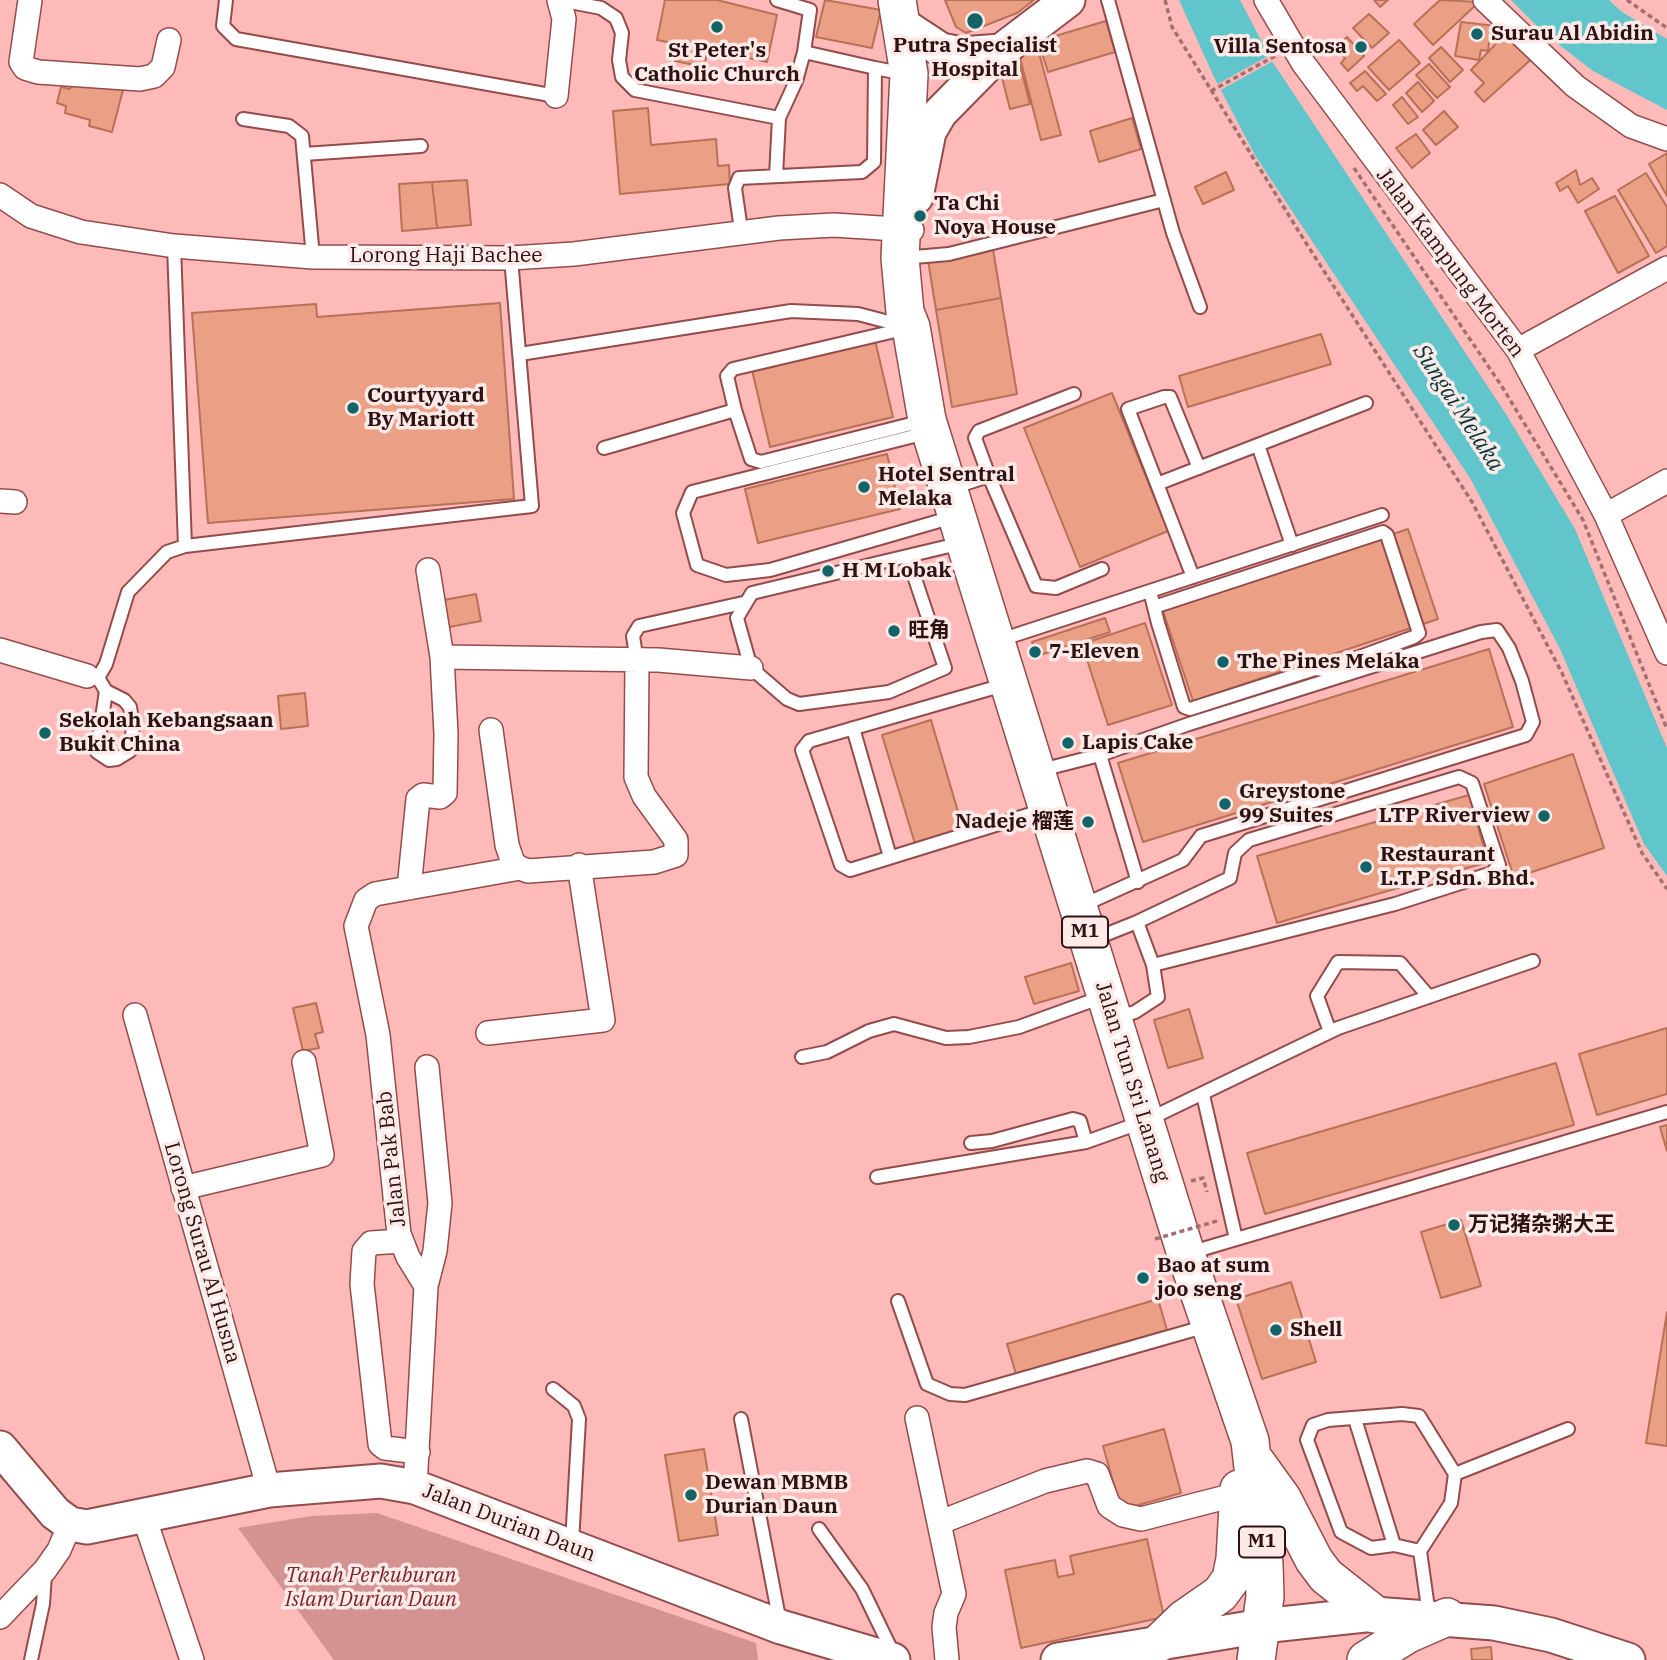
<!DOCTYPE html>
<meta charset="utf-8">
<style>
body{margin:0}
canvas{display:block;background:#febab9}
</style>
<canvas width="1667" height="1660"></canvas>
<script>
const ctx = document.querySelector('canvas').getContext('2d');
ctx.lineJoin = 'round';
function fill(path, color) {
  ctx.fillStyle = color;
  ctx.fill(path, 'evenodd');
}
function shape(rows) {
  const path = new Path2D();
  for (const r of rows) {
    path.moveTo(r[0], r[1]);
    for (let i = 2; i < r.length; i += 2) path.lineTo(r[i], r[i + 1]);
  }
  return path;
}
function trace(path, color, width, dash) {
  ctx.strokeStyle = color;
  ctx.lineWidth = width;
  ctx.lineCap = dash ? 'butt' : 'round';
  ctx.setLineDash(dash || []);
  ctx.stroke(path);
}
function drawText(font, color, halo, rows, align = 'center') {
  ctx.font = font + ' "IBM Plex Serif","Noto Sans SC",serif';
  ctx.lineWidth = 7;
  ctx.setLineDash([]);
  ctx.textBaseline = 'middle';
  ctx.strokeStyle = halo;
  ctx.fillStyle = color;
  for (const [text, x, y, turn = 0] of rows) {
    ctx.save();
    ctx.translate(x, y);
    ctx.rotate((+turn || 0) * Math.PI / 180);
    ctx.textAlign = isNaN(turn) ? turn : align;
    if (halo) ctx.strokeText(text, 0, 0);
    ctx.fillText(text, 0, 0);
    ctx.restore();
  }
}
const green = shape([
 [377,1513,756,1643,758,1660,334,1660,238,1528,311,1516]
]);
const water = shape([
 [1179,0,1240,0,1272,61,1506,414,1575,529,1667,748,1667,876,1644,844,1560,649,1470,478,1256,157,1214,77],
 [1511,0,1609,0,1622,12,1667,39,1667,110,1593,71,1544,33]
]);
const pier = shape([
 [1272,54,1275,60,1217,92,1214,86]
]);
const building = shape([
 [665,0,717,0,777,15,767,62,708,49,704,67,675,61,678,44,657,40,665,0],
 [825,0,881,10,872,48,816,37,825,0],
 [945,0,1034,0,1017,13,966,33,956,27,945,0],
 [1374,0,1388,0,1380,7,1374,0],
 [1440,0,1479,2,1433,45,1414,24,1440,0],
 [1369,14,1389,33,1372,48,1353,28,1369,14],
 [1106,21,1115,52,1048,72,1038,41,1106,21],
 [1461,22,1496,26,1494,43,1489,42,1488,51,1481,50,1479,60,1455,56,1461,22],
 [1510,29,1536,55,1484,102,1475,92,1484,83,1471,70,1510,29],
 [1347,37,1364,56,1348,71,1341,63,1345,58,1336,47,1347,37],
 [1399,40,1420,63,1389,90,1368,67,1399,40],
 [1441,47,1463,70,1450,82,1429,58,1441,47],
 [1038,49,1061,135,1041,140,1019,54,1038,49],
 [1429,64,1450,87,1437,98,1416,75,1429,64],
 [1020,65,1030,104,1010,109,1000,70,1020,65],
 [1365,71,1386,94,1377,101,1363,86,1357,91,1350,83,1365,71],
 [72,82,98,88,99,83,123,90,112,132,89,126,90,120,65,113,66,106,57,103,61,87,70,89,72,82],
 [1418,82,1434,101,1422,112,1406,93,1418,82],
 [1402,97,1418,117,1408,124,1393,105,1402,97],
 [648,108,651,145,716,139,718,166,729,165,730,184,620,194,613,111,648,108],
 [1444,111,1458,127,1436,145,1423,130,1444,111],
 [1132,118,1141,149,1099,162,1090,131,1132,118],
 [1416,134,1430,153,1412,168,1396,148,1416,134],
 [1667,153,1667,196,1649,164,1667,153],
 [1576,170,1580,185,1592,178,1599,189,1578,203,1568,186,1560,191,1556,183,1576,170],
 [1226,172,1234,190,1203,204,1195,187,1226,172],
 [1646,173,1667,207,1667,246,1656,253,1618,190,1646,173],
 [467,180,471,225,437,228,432,182,467,180],
 [432,182,437,228,402,231,399,184,432,182],
 [1615,196,1649,256,1618,273,1585,211,1615,196],
 [993,249,1001,298,936,310,928,260,993,249],
 [1001,298,1017,394,952,407,936,310,1001,298],
 [500,303,514,499,208,523,192,313,316,304,317,317,500,303],
 [1321,334,1331,364,1188,407,1179,376,1321,334],
 [875,340,893,417,770,447,752,370,875,340],
 [1112,393,1168,531,1080,567,1024,428,1112,393],
 [887,454,900,509,758,543,745,489,887,454],
 [1408,529,1438,619,1193,701,1163,611,1408,529],
 [476,594,481,621,449,627,444,600,476,594],
 [1105,618,1110,632,1037,656,1032,642,1105,618],
 [1145,623,1172,705,1108,725,1082,644,1145,623],
 [1489,649,1513,727,1143,842,1118,763,1489,649],
 [305,693,308,726,281,729,278,696,305,693],
 [931,720,964,832,916,847,882,735,931,720],
 [1573,754,1604,848,1514,878,1484,784,1573,754],
 [1469,795,1488,862,1277,923,1257,856,1469,795],
 [1071,963,1079,991,1034,1004,1025,977,1071,963],
 [316,1003,323,1032,315,1034,319,1048,303,1051,293,1008,316,1003],
 [1189,1009,1203,1058,1168,1068,1154,1020,1189,1009],
 [1667,1028,1667,1094,1597,1115,1579,1054,1667,1028],
 [1556,1063,1574,1125,1265,1214,1247,1153,1556,1063],
 [1667,1125,1667,1151,1660,1127,1667,1125],
 [1461,1220,1481,1286,1441,1298,1421,1232,1461,1220],
 [1291,1282,1316,1362,1262,1379,1236,1299,1291,1282],
 [1158,1299,1167,1330,1016,1374,1007,1344,1158,1299],
 [1667,1312,1667,1446,1646,1443,1667,1312],
 [1164,1429,1181,1493,1121,1510,1103,1446,1164,1429],
 [704,1449,718,1535,679,1541,665,1455,704,1449],
 [1147,1539,1164,1617,1021,1648,1005,1570,1055,1560,1058,1577,1074,1574,1070,1556,1147,1539],
 [1491,1647,1492,1660,1472,1660,1471,1649,1491,1647]
]);
const path = shape([
 [1165,0,1172,27,1306,243,1472,502,1562,673,1642,853,1667,889],
 [1627,0,1667,28],
 [1211,91,1275,56],
 [1354,168,1501,385,1583,520,1667,729],
 [1191,1181,1203,1178,1207,1192]
]);
const lane = shape([
 [226,0,223,26,236,39,556,96],
 [560,0,601,8,616,18,622,33,619,60,622,77,635,90,779,118],
 [777,0,810,10,804,52],
 [1108,0,1173,233,1200,307],
 [243,119,289,126,302,136,313,257],
 [304,154,421,146],
 [776,176,779,118,796,81,804,52,875,68],
 [741,230,735,188,739,178,862,172,874,162,875,68,905,74],
 [174,246,185,546],
 [903,258,949,254,1164,200],
 [520,354,791,311,858,314,904,326],
 [735,410,727,376,733,369,908,328],
 [926,433,692,492,683,513,697,565,726,575,770,570,953,517],
 [1258,445,1292,545],
 [604,448,735,410,751,459,761,462,923,421],
 [989,476,975,438,979,431,1074,394],
 [1157,484,1366,403],
 [952,488,989,476,1036,586,1056,588,1102,569],
 [908,558,945,668,889,692,799,704,787,699,751,668,737,618,752,593,962,543],
 [1193,577,1128,409,1164,397,1170,397,1199,468],
 [1150,591,1158,623,1184,707,1190,709,1315,669,1324,670,1414,637,1419,633,1387,535,1383,532,1154,607],
 [997,641,1382,515],
 [637,662,633,636,639,626,743,603],
 [1007,684,809,741,802,750,841,865,850,870,1044,810],
 [106,691,97,752,109,760,117,759,130,751,133,727,130,707,124,700,106,691,98,678,106,664,128,592,167,552,185,546,532,506,511,258],
 [853,728,890,857],
 [1100,755,1138,882],
 [1041,770,1100,755,1189,724,1481,632,1497,630,1509,648,1522,681,1533,722,1526,735,1201,836,1183,860,1081,906],
 [1137,922,1153,965],
 [1092,940,1137,922,1230,878,1235,853,1249,840,1459,777,1472,783,1499,865,1492,873,1395,904,1153,965,1158,997,1135,1012,1115,1018],
 [1330,1032,1317,996,1338,962,1400,963,1429,997],
 [802,1057,827,1052,869,1031,894,1024,946,1038,969,1037,1019,1027,1102,997],
 [1203,1095,1236,1239],
 [971,1143,992,1141,1073,1119,1080,1121,1086,1142],
 [877,1177,1086,1142,1145,1121,1338,1028,1533,961],
 [1189,1253,1667,1112],
 [898,1301,927,1384,950,1394,965,1395,1207,1326],
 [553,1389,574,1406,579,1419,572,1543],
 [741,1419,780,1623],
 [1355,1419,1394,1545],
 [819,1529,862,1589,893,1653],
 [1420,1551,1394,1545,1371,1548,1341,1532,1307,1440,1313,1425,1328,1420,1402,1414,1419,1416,1455,1474],
 [1429,1615,1420,1551,1451,1503,1455,1474,1568,1429],
 [31,1660,43,1604,45,1574]
]);
const street = shape([
 [30,0,21,62,25,68,38,72,140,79,154,76,163,67,169,40],
 [1266,0,1303,63,1518,350,1606,515,1667,653],
 [1485,0,1575,86,1631,126,1667,139],
 [556,96,564,19,559,0],
 [0,195,31,216,81,232,174,246,313,257,511,258,574,254,779,228,834,225,912,230],
 [1518,350,1667,268],
 [0,501,15,502],
 [1606,515,1667,481],
 [0,650,87,676],
 [442,657,658,660,751,668],
 [491,730,507,845,513,863,520,868,528,871,654,862,676,855,676,840,644,796,636,777,637,662],
 [409,888,418,799,423,795,440,797,445,793,446,734,442,657,428,570],
 [135,1015,269,1490],
 [488,1033,603,1020,579,865],
 [183,1188,322,1155,304,1062],
 [401,1241,371,1243,364,1251,362,1284,380,1444,385,1448,418,1452],
 [426,1286,435,1251,440,1203,427,1067],
 [917,1418,954,1594,946,1613,944,1627,947,1660],
 [415,1487,426,1286,408,1257,399,1234,378,1035,356,926,366,900,375,894,520,868],
 [144,1517,192,1660],
 [941,1522,1045,1481,1087,1471,1097,1474,1109,1506,1123,1515,1141,1519,1238,1494],
 [0,1617,45,1570,59,1550,70,1524]
]);
const secondary = shape([
 [903,25,941,50,961,54,1001,51],
 [916,197,929,132,940,113,1001,51,1068,0],
 [0,1448,55,1513,70,1524,87,1527,269,1490,381,1481,415,1487,781,1627,893,1660],
 [1058,1660,1262,1626,1374,1614,1494,1623,1551,1635,1628,1660]
]);
const primary = shape([
 [897,0,909,74,900,258,905,312,911,327,927,420,1186,1254,1250,1441,1264,1564,1265,1597,1256,1660],
 [1256,1462,1282,1498,1314,1560,1326,1576,1374,1614],
 [1159,1643,1184,1619,1220,1594,1231,1579,1235,1559,1239,1489],
 [1366,1660,1408,1634,1447,1617]
]);
const pathBridge = shape([
 [1155,1239,1217,1221]
]);
const markers = [
 [975,21,9,"#136367"],
 [717,27,7,"#136367"],
 [1477,34,7,"#136367"],
 [1361,47,7,"#136367"],
 [920,216,7,"#136367"],
 [353,408,7,"#136367"],
 [864,487,7,"#136367"],
 [828,571,7,"#136367"],
 [894,631,7,"#136367"],
 [1035,652,7,"#136367"],
 [1223,662,7,"#136367"],
 [45,733,7,"#136367"],
 [1068,743,7,"#136367"],
 [1225,804,7,"#136367"],
 [1544,816,7,"#136367"],
 [1088,822,7,"#136367"],
 [1366,867,7,"#136367"],
 [1454,1225,7,"#136367"],
 [1143,1278,7,"#136367"],
 [1276,1330,7,"#136367"],
 [691,1495,7,"#136367"]
];
const shields = [
 [1085,932,46],
 [1262,1542,46]
];
const shieldNames = [
 ["M1",1085,932],
 ["M1",1262,1542]
];
const poiNames = [
 ["Surau Al Abidin",1491,34],
 ["Putra Specialist",975,46,"center"],
 ["Hospital",975,70,"center"],
 ["Villa Sentosa",1347,47,"right"],
 ["St Peter's",717,51,"center"],
 ["Catholic Church",717,75,"center"],
 ["Ta Chi",934,204],
 ["Noya House",934,228],
 ["Courtyyard",367,396],
 ["By Mariott",367,420],
 ["Hotel Sentral",878,475],
 ["Melaka",878,499],
 ["H M Lobak",842,571],
 ["旺角",908,631],
 ["7-Eleven",1049,652],
 ["The Pines Melaka",1237,662],
 ["Sekolah Kebangsaan",59,721],
 ["Bukit China",59,745],
 ["Lapis Cake",1082,743],
 ["Greystone",1239,792],
 ["99 Suites",1239,816],
 ["LTP Riverview",1530,816,"right"],
 ["Nadeje 榴莲",1074,822,"right"],
 ["Restaurant",1380,855],
 ["L.T.P Sdn. Bhd.",1380,879],
 ["万记猪杂粥大王",1468,1225],
 ["Bao at sum",1157,1266],
 ["joo seng",1157,1290],
 ["Shell",1290,1330],
 ["Dewan MBMB",705,1483],
 ["Durian Daun",705,1507]
];
const streetNames = [
 ["Lorong Haji Bachee",446,256],
 ["Jalan Kampung Morten",1450,263,53],
 ["Jalan Tun Sri Lanang",1132,1082,73],
 ["Jalan Pak Bab",392,1159,-96],
 ["Lorong Surau Al Husna",202,1253,74],
 ["Jalan Durian Daun",509,1523,21]
];
const parkNames = [
 ["Tanah Perkuburan",371,1576],
 ["Islam Durian Daun",371,1600]
];
const waterNames = [
 ["Sungai Melaka",1458,408,57]
];
fill(green, '#d49290');
fill(water, '#61c6cc');
fill(pier, '#febab9');
fill(building, '#eba085');
trace(building, '#b87157', 2);
trace(lane, '#934b4b', 16);
trace(street, '#934b4b', 26);
trace(secondary, '#934b4b', 37);
trace(primary, '#934b4b', 40);
trace(path, '#a3706f', 3.5, [5, 3.5]);
trace(lane, '#fff', 12);
trace(street, '#fff', 23);
trace(secondary, '#fff', 33);
trace(primary, '#fff', 37);
trace(pathBridge, '#a3706f', 3.5, [5, 3.5]);
for (const [x, y, r, color] of markers) {
  const dot = new Path2D();
  dot.arc(x, y, r, 0, 2 * Math.PI);
  ctx.fillStyle = color;
  ctx.fill(dot);
  trace(dot, '#fceae9', 2.5);
}
for (const [x, y, w] of shields) {
  const box = new Path2D();
  box.roundRect(x - w / 2, y - 15.5, w, 31, 5);
  ctx.fillStyle = '#fceae9';
  ctx.fill(box);
  trace(box, '#2e1111', 2);
}
drawText('bold 19px', '#2e1111', null, shieldNames);
drawText('bold 21px', '#2e1111', '#fceae9', poiNames, 'left');
drawText('21px', '#2e1111', '#fceae9', streetNames);
drawText('italic 21px', '#7e232a', '#fceae9', parkNames);
drawText('italic 23px', '#023638', '#fceae9', waterNames);
</script>
